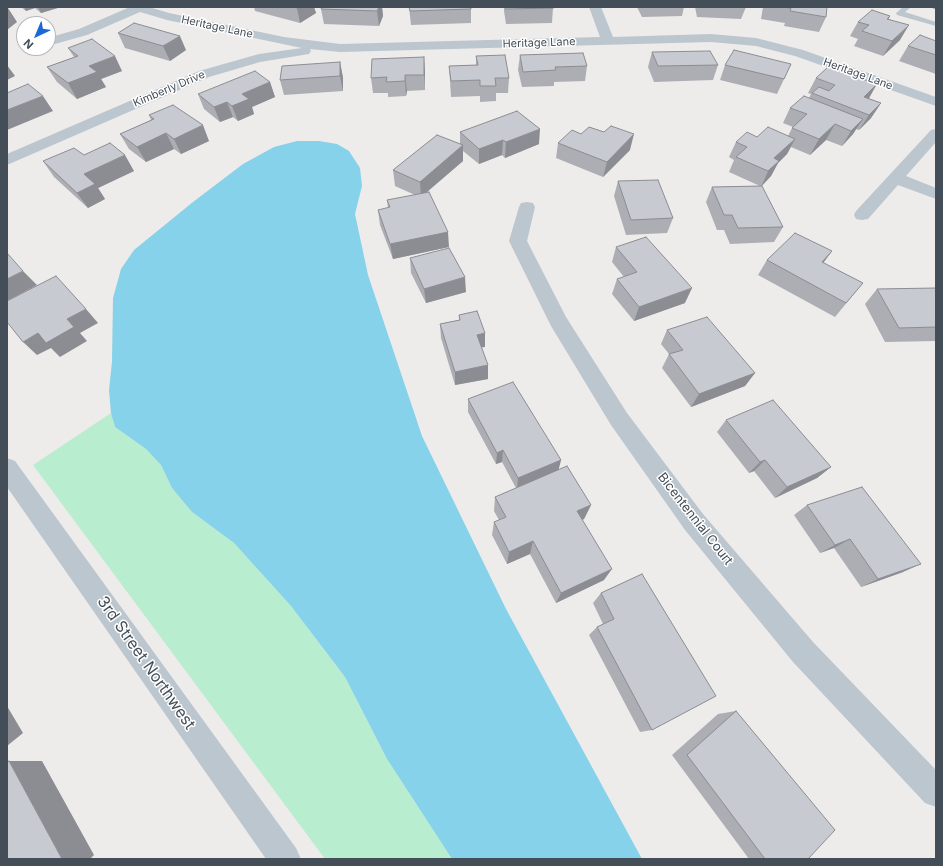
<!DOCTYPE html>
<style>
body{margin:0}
#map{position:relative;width:943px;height:866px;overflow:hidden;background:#eeebeb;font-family:Inter,sans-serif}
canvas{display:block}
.frame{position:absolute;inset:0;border:8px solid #444e58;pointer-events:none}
.north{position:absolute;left:16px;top:16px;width:40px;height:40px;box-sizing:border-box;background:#fff;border:1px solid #b4b8bc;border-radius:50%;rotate:224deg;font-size:11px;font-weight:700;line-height:16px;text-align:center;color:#444e58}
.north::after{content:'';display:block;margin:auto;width:14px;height:18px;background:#1b68d9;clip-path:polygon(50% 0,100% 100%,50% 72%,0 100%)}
</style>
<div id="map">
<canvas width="943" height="866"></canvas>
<div class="frame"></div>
<div class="north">N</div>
</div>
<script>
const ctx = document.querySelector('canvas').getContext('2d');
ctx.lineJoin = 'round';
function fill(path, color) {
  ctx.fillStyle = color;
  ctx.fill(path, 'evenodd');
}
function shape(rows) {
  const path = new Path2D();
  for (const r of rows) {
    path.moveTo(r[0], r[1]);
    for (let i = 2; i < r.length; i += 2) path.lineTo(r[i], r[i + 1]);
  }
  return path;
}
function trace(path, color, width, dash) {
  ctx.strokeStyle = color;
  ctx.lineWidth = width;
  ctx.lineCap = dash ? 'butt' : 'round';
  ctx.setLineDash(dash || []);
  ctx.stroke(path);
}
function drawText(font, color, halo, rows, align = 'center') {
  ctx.font = font + ' Inter,sans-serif';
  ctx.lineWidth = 3;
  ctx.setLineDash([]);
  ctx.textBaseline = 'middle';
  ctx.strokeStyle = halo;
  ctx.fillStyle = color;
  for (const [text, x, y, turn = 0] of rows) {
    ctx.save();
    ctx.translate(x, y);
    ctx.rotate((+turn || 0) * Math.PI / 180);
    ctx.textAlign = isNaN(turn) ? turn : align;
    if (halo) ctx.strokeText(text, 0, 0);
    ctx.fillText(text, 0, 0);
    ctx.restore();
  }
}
const green = shape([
 [111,413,115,427,146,449,161,465,172,488,192,512,234,543,291,606,345,677,387,759,452,859,325,859,33,465]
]);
const water = shape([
 [297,141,319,141,337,144,349,151,360,168,362,186,355,214,368,275,422,436,506,609,642,859,452,859,387,759,345,677,291,606,234,543,192,512,172,488,161,465,146,449,115,427,111,413,109,390,112,362,113,298,121,269,134,250,193,202,243,164,274,147]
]);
const lane = shape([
 [903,7,911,7,905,12,936,22,936,26,897,15,896,13,903,7]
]);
const street = shape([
 [130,7,149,7,169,13,284,37,340,44,600,37,589,7,601,7,613,37,711,34,756,38,803,50,936,97,936,106,795,56,756,46,711,42,340,52,310,49,311,51,309,54,260,62,209,77,7,165,7,154,199,71,259,54,302,48,167,20,140,12,87,35,55,44,51,43,49,40,51,37,79,29,130,7],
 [936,129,936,142,906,176,936,188,936,199,898,185,868,219,862,220,856,219,854,215,856,211,931,130,936,129],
 [527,202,533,203,535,207,527,241,566,317,627,413,703,514,813,642,936,770,936,807,925,803,793,662,685,530,611,425,551,326,509,241,519,207,521,203,527,202],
 [7,458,15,461,296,848,301,859,266,859,7,487,7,458]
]);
const wall = shape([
 [21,7,61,7,41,13,35,8,26,11],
 [254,7,314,7,316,13,300,23,255,11],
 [322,7,382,7,383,16,379,26,324,24,321,9],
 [409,7,471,9,471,23,411,25],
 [504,7,553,7,552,23,506,24,504,11],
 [637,7,684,7,682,16,642,17],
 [695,7,746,7,741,19,697,17],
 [763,7,827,7,826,17,819,32,784,26,785,23,761,19],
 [932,7,936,7,936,10,932,8],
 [890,16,889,19,900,40,883,56,854,46,858,39,850,36,858,22],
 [118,33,186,50,170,61,125,48],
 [936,41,936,74,899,61,908,46],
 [68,48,122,71,101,79,106,87,77,99,57,82,47,67,74,57],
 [652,52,718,65,713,80,654,82,648,67],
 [520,55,587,66,585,81,554,82,554,86,522,87,518,70],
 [476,56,509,78,508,93,496,93,496,101,480,102,480,96,451,97,450,81,449,66,476,65],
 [424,57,425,90,407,91,406,96,388,97,388,93,373,93,371,78],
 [340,62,343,78,343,91,284,95,280,80],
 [791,64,777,94,720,80,725,65],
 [816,78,881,103,871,118,859,130,856,129,853,134,842,146,826,140,810,155,791,147,787,154,778,163,771,176,761,186,783,227,774,242,730,244,724,230,717,230,706,202,712,187,760,186,729,172,734,160,729,157,736,142,757,137,788,136,792,128,793,127,783,123,790,108,809,98,811,94,808,93],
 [270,82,275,97,252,107,254,114,238,121,233,117,220,122,204,109,198,94],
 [149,115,209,141,181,154,174,149,146,162,129,149,120,134,151,120],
 [460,132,539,144,505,158,502,155,479,164,463,151,463,161,427,192,449,247,393,259,380,225,378,210,388,208,387,200,415,195,395,186,393,170,460,144],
 [604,132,630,150,603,177,556,158,558,143,581,134],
 [84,155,134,171,98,188,105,199,88,208,54,177,43,161],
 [618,181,673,218,667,233,626,235,614,196],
 [616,247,685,303,634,321,612,294,617,279,624,277,612,262],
 [832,251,823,263,863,283,835,317,758,275,767,260],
 [410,258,466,292,426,303,411,273],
 [936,288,936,341,885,342,865,304,877,289],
 [459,315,485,333,485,347,482,347,488,379,455,385,441,338,440,324,459,320],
 [667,330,755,373,745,386,691,407,662,368,669,354,661,344],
 [468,399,561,460,558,470,591,505,584,519,582,520,604,580,556,603,530,554,507,564,492,535,494,522,499,520,494,511,495,497,516,488,502,462,496,464,468,412],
 [726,420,831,467,817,478,775,498,754,471,749,473,717,432],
 [807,505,903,572,861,587,834,548,820,553,794,515],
 [642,574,652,730,640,732,589,635,597,627,603,624,593,603,601,593],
 [736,711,808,859,749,859,672,755,718,714]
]);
const shadedWall = shape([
 [24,7,34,7,35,8,26,11],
 [38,7,61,7,41,13],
 [299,7,314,7,316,13,300,23,297,8],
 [379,7,382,7,383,16,379,26,377,11],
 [7,8,8,8,17,22,7,30],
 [909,25,900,40,883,56,892,41],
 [180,36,186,50,170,61,163,46],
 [115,56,122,71,101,79,106,87,77,99,68,83,89,66],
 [424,57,425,72,425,90,424,75],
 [340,62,343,78,343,91,340,76],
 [7,65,15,76,7,80],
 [405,75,407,91,406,96,405,81],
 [270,82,275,97,252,107,254,114,238,121,232,106,242,94],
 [877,84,868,100,864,97],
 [43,96,53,111,7,130,7,110],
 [227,102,233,117,220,122,214,107],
 [881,103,871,118,859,130,869,115],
 [863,119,853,134,842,146,851,131],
 [835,124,826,140,810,155,819,139],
 [203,125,209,141,181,154,174,139],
 [540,129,539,144,505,158,506,142],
 [166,133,174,149,146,162,137,147],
 [634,134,630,150,603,177,607,162],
 [795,139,787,154,778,163,771,176,761,187,774,158],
 [503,140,502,155,479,164,479,149],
 [463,145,463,161,421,197,420,182],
 [125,155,134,171,98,188,105,199,88,208,77,193,84,174],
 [448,232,449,247,393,259,390,244],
 [832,251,821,266,822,262],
 [23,271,37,285,7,301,7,279],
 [465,277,466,292,426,303,424,289],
 [692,288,685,303,634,321,639,307],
 [86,309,98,323,80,333,87,341,60,357,51,348,37,355,23,342,38,333,67,319],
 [485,333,485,347,477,348,477,335],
 [488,365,488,379,455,385,455,372],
 [755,373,745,386,691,407,699,394],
 [503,450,502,462,496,464,497,453],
 [561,460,558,472,517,489,518,478],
 [765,460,754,471,749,473,760,462],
 [831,467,817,478,775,498,787,487],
 [591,505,584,519,571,525,577,511],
 [850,539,834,548,820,553,835,545],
 [533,541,530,554,507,564,509,552],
 [921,564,903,572,861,587,878,579],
 [612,569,604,580,556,603,561,593],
 [7,706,23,733,7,746],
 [9,761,42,761,94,855,90,859,62,859]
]);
const building = shape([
 [292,7,299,7,297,8,292,7],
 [322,7,379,7,377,11,321,9,322,7],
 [409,7,471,7,471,9,410,11,409,7],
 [506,7,553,7,554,8,506,9,506,7],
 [782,7,827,7,826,17,790,11,791,8,782,7],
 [872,10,890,16,887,19,909,25,892,41,862,31,869,25,858,22,872,10],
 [134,23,180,36,163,46,118,33,134,23],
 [920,35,936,41,936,55,908,46,920,35],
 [92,39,115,56,89,66,97,72,68,83,47,67,78,56,68,48,92,39],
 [734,50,791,64,784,79,725,65,734,50],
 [710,51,718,65,658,66,652,52,710,51],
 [583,53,587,66,555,67,556,70,523,72,520,55,583,53],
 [505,55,509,78,495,78,496,86,480,86,480,80,451,81,449,66,478,65,476,56,505,55],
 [424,57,424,75,405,75,405,81,386,82,387,77,371,78,372,59,424,57],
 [340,62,340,76,280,80,282,66,340,62],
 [828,67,877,84,864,97,881,103,869,115,812,93,819,87,829,91,835,85,816,78,828,67],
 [255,71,270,82,242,94,249,99,232,106,227,102,214,107,198,94,255,71],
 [28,84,43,96,7,110,7,93,28,84],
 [804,96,863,119,851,131,835,124,819,139,792,128,807,114,790,108,804,96],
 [173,105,203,125,174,139,166,133,137,147,120,134,154,119,149,115,173,105],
 [517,111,540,129,506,142,503,140,479,149,460,132,517,111],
 [611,126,634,134,607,162,558,143,572,130,581,134,589,127,604,132,611,126],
 [768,127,795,139,774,158,779,161,768,171,736,157,747,147,736,142,747,132,757,137,768,127],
 [437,135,463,145,420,182,393,170,437,135],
 [110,143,125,155,84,174,95,184,77,193,43,161,74,148,84,155,110,143],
 [658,180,673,218,631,220,618,181,658,180],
 [762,186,783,227,738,228,732,215,724,215,712,187,762,186],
 [429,192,448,232,390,244,378,210,390,207,387,200,429,192],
 [795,233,832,251,822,262,863,283,846,303,767,260,795,233],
 [646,237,692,288,639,307,617,279,637,272,616,247,646,237],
 [449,248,465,277,424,289,410,258,449,248],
 [7,253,23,271,7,279,7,253],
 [56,276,86,309,67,319,74,327,46,343,38,333,23,342,7,322,7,301,56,276],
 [936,288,936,327,899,328,877,289,936,288],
 [477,311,485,333,477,335,488,365,455,372,440,324,460,320,459,315,477,311],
 [707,317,755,373,699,394,669,354,683,350,667,330,707,317],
 [513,382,561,460,518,478,503,450,497,453,468,399,513,382],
 [773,400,831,467,787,487,765,460,760,462,726,420,773,400],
 [567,466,591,505,577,511,612,569,561,593,533,541,509,552,494,522,506,517,495,497,567,466],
 [862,487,921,564,878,579,850,539,835,545,807,505,862,487],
 [642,574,716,696,652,730,597,627,614,619,601,593,642,574],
 [736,711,835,830,808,859,765,859,687,755,736,711],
 [9,761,62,859,7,859,7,763,9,761]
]);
const farStreetnames = [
 ["Heritage Lane",217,27,12],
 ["Heritage Lane",539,43,-2],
 ["Heritage Lane",858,74,20],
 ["Kimberly Drive",169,89,-23]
];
const streetNames = [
 ["Bicentennial Court",695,519,52]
];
const nearStreetnames = [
 ["3rd Street Northwest",146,663,55]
];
fill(green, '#b9edcf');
fill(water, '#86d2ea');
fill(lane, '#bcc6ce');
fill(street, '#bcc6ce');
fill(wall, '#acaeb4');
fill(shadedWall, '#8c8d92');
fill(building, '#c8cad1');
trace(building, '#8c8d92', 1);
drawText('11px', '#444e58', '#fff', farStreetnames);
drawText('13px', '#444e58', '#fff', streetNames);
drawText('16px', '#444e58', '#fff', nearStreetnames);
</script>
